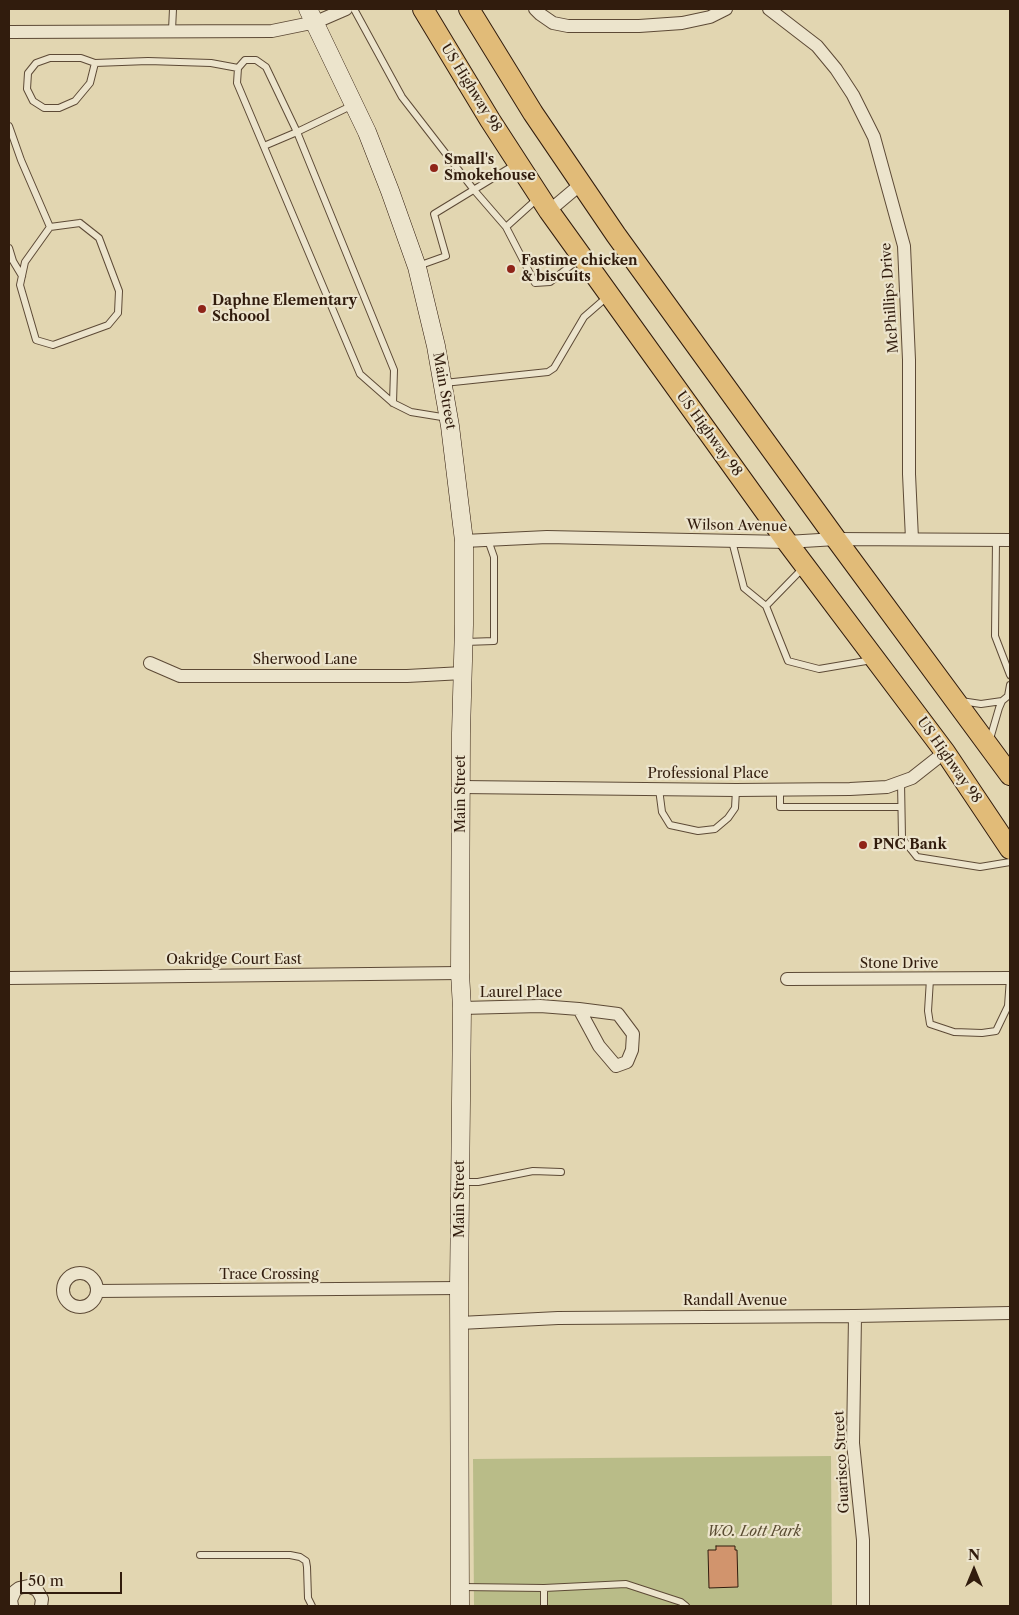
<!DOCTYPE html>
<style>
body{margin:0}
#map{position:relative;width:1019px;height:1615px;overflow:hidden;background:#e2d6b1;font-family:"Libre Caslon Text",serif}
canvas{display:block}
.frame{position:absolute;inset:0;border:10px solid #311c0d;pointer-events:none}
.north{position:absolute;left:949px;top:1545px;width:50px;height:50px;-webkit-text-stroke:4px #ece4cc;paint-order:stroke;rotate:0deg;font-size:14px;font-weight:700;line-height:20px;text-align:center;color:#311c0d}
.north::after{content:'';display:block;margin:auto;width:18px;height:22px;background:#311c0d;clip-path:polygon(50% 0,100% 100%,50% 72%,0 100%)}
.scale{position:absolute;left:20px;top:1572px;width:102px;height:22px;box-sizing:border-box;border:2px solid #311c0d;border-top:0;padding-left:6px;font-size:15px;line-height:18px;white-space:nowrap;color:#311c0d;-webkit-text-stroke:4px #ece4cc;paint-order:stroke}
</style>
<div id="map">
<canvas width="1019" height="1615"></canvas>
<div class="frame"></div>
<div class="north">N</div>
<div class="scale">50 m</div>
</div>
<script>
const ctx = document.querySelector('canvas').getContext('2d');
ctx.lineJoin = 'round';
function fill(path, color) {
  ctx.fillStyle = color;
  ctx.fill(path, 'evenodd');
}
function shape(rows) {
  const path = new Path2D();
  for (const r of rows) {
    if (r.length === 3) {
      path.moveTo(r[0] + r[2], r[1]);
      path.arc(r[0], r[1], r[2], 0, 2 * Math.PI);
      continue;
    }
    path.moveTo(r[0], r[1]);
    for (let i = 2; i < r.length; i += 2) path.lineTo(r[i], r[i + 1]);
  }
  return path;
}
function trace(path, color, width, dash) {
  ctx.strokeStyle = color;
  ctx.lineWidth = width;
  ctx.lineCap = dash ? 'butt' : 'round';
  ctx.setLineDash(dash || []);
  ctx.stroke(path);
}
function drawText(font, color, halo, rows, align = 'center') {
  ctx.font = font + ' "Libre Caslon Text",serif';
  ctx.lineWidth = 4.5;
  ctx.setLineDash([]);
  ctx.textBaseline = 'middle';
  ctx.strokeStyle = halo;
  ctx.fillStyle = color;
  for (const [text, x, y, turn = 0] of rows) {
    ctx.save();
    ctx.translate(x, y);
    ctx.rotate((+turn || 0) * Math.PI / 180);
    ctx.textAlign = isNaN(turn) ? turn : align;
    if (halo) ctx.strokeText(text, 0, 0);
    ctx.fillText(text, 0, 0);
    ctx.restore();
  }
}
const green = shape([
 [831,1456,832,1606,474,1606,473,1459]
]);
const building = shape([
 [716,1546,735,1546,735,1550,737,1550,738,1587,709,1588,708,1550,716,1550,716,1546]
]);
const service = shape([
 [354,9,402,97,474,190,506,227,537,199],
 [172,30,173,9],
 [95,63,90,83,75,101,59,108,44,108,33,101,27,89,28,73,36,63,50,58,81,58,95,63,148,61,211,63,238,68],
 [353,105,297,132,266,67,256,60,245,60,238,68,237,83,360,374,393,403,411,412,448,418],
 [9,126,21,160,50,227],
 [264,146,297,132,394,370,393,403],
 [80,223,99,238,119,291,118,313,108,325,53,345,36,340,20,285,25,262,50,227,80,223],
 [506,227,535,283,550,282,579,259],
 [9,248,13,261,22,276],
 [418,266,446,256,434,214,516,164],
 [444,383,548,372,554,368,584,317,607,297],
 [996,540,995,636,1010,675],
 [732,541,744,588,766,606],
 [803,568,766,606,788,661,819,669,872,660],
 [465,642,494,641,494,557,488,540],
 [961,701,981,704,1002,701],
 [990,739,999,708,1002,701,1008,696,1010,685],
 [901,782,902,838,917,857,980,867,1010,862],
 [659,789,662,812,670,825,698,831,715,829,728,818,735,808,736,790],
 [780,789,780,807,901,807],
 [930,979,928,1011,930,1024,954,1032,982,1033,996,1031,1008,1006,1010,978],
 [461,1182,478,1182,533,1171,561,1172],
 [200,1555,290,1555,300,1557,306,1561,307,1567,308,1598,312,1606],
 [461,1587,544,1588,544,1606],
 [544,1588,626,1584,681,1602,686,1606]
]);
const minor = shape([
 [535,9,540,14,553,23,568,26,639,26,682,23,710,17,726,9],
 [769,9,817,46,836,69,853,95,874,137,904,246,909,360,909,474,912,539],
 [9,32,272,31,316,22,346,9],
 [549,211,581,184],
 [464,541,547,537,787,542,836,539,1010,540],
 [150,663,180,676,407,676,463,673],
 [461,787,736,790,850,789,887,787,912,778,945,752],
 [9,978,460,973],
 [787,979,1010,978],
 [462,1008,540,1006,579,1009],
 [579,1009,618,1014,633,1034,632,1050,627,1062,616,1066,599,1046,579,1009],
 [80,1290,17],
 [97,1291,459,1288],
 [855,1316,853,1443,863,1540,863,1606],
 [460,1323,558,1318,855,1316,1010,1313],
 [12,1606,11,1600,15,1591,19,1588,28,1586,37,1590,40,1595,42,1599,41,1606]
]);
const secondary = shape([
 [308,9,367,132,390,191,417,267,436,346,450,426,464,541,464,625,461,733,460,973,462,1008,459,1288,460,1606]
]);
const primary = shape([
 [423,9,490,120,549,211,787,542,945,752,1010,849],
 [469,9,533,113,616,235,836,539,1010,775]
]);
const markers = [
 [434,168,5,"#8f2418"],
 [511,269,5,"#8f2418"],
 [202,309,5,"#8f2418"],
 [863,845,5,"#8f2418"]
];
const streetNames = [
 ["US Highway 98",471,88,58],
 ["McPhillips Drive",890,298,-94],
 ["Main Street",444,391,80],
 ["US Highway 98",709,434,54],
 ["Wilson Avenue",737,526,1],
 ["Sherwood Lane",305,660],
 ["US Highway 98",949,760,55],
 ["Professional Place",708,774],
 ["Main Street",461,794,-90],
 ["Oakridge Court East",234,960],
 ["Stone Drive",899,964],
 ["Laurel Place",521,993],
 ["Main Street",460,1199,-90],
 ["Trace Crossing",269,1275],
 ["Randall Avenue",735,1301],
 ["Guarisco Street",842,1462,-93]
];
const poiNames = [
 ["Small's",444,160],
 ["Smokehouse",444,176],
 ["Fastime chicken",521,261],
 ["& biscuits",521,277],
 ["Daphne Elementary",212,301],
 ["Schoool",212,317],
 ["PNC Bank",873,845]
];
const parkNames = [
 ["W.O. Lott Park",754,1532]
];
fill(green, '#b9bc88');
fill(building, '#d1946d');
trace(building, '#311c0d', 1);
trace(service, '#5d4a36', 8);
trace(minor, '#5d4a36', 14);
trace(secondary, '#311c0d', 19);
trace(primary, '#311c0d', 22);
trace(service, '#ece4cc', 6);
trace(minor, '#ece4cc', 12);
trace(secondary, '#ece4cc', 18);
trace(primary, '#e1bb78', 20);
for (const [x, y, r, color] of markers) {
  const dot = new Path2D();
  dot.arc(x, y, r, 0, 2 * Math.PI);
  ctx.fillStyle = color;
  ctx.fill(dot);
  trace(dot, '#ece4cc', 2);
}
drawText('14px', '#311c0d', '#ece4cc', streetNames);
drawText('bold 14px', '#311c0d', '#ece4cc', poiNames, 'left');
drawText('italic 14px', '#5a4c32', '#ece4cc', parkNames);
</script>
